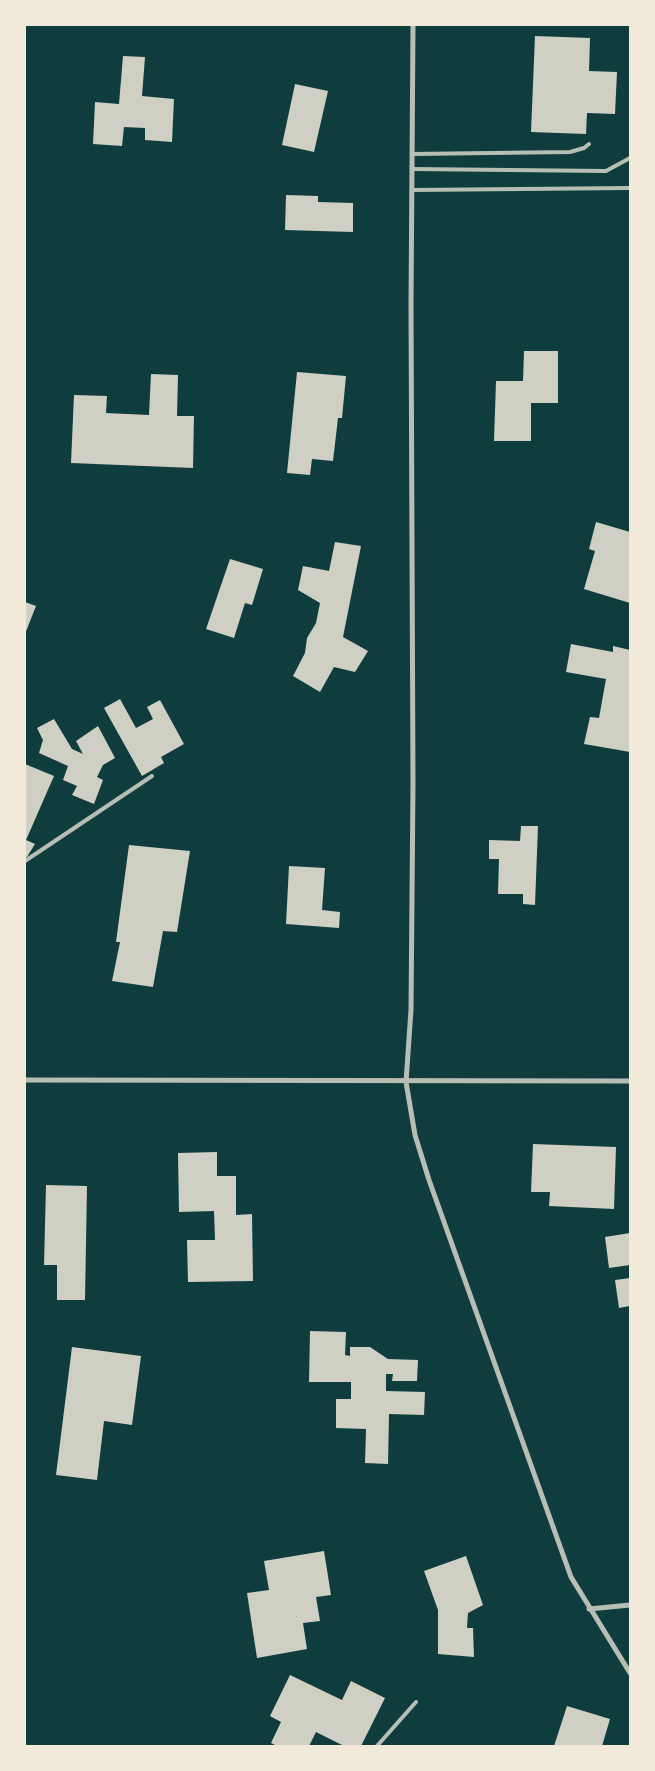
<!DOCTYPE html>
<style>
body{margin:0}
#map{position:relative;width:655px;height:1771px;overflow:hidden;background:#0f3d3e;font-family:"Libre Baskerville",serif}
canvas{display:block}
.frame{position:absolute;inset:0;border:26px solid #f1e9da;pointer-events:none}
</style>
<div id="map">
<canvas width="655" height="1771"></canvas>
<div class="frame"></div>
</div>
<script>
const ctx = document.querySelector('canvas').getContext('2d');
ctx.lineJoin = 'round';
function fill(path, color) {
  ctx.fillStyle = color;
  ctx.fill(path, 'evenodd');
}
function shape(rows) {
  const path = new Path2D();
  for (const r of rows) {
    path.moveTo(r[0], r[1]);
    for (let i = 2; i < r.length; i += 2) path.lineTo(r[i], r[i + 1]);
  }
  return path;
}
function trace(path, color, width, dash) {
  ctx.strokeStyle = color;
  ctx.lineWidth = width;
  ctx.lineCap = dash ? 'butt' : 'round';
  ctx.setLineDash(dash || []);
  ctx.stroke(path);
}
const building = shape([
 [535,36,590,38,589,71,617,72,615,114,587,113,586,134,531,132],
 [123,56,145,57,142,96,174,99,172,142,145,140,145,128,124,127,122,146,93,144,95,102,119,104],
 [295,84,328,91,314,152,282,145],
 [286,195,318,196,318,202,353,203,353,232,285,230],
 [524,351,558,351,558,403,531,403,531,441,494,441,496,381,523,381],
 [297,372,346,376,342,418,338,418,333,461,312,459,310,475,287,473],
 [151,374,178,375,177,416,194,416,193,468,71,463,74,395,107,396,106,413,149,415],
 [596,522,630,532,630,603,584,589,595,551,589,549],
 [335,542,361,546,343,637,368,651,355,672,334,667,320,692,293,676,305,653,307,638,316,623,320,603,298,590,303,566,329,571],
 [230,559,263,569,252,605,245,603,234,638,206,629],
 [25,602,36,606,25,634],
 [571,644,613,652,613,646,630,650,630,752,584,744,590,717,599,718,606,679,566,672],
 [120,699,136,728,153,719,147,707,160,700,184,744,161,757,164,763,142,776,104,708],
 [54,719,72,749,83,754,76,741,98,726,115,758,103,765,97,777,103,780,94,804,72,795,77,786,63,780,68,766,39,753,43,740,37,728],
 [25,764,54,776,26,840,35,844,27,857,25,857],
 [521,826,538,826,535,905,523,904,523,894,498,894,499,859,489,859,489,840,520,841],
 [129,845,190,851,177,932,163,931,153,987,112,981,120,942,116,942],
 [289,866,325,868,322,910,340,912,339,928,286,924],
 [533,1144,616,1147,614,1209,549,1206,550,1192,531,1192],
 [217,1152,217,1176,236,1176,236,1215,252,1214,253,1281,188,1282,187,1240,215,1240,214,1211,179,1212,178,1153],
 [46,1185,87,1186,85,1300,57,1300,57,1265,44,1265],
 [630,1233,630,1265,609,1268,605,1237],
 [630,1278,630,1306,619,1308,615,1280],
 [310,1331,346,1332,345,1355,350,1356,350,1347,370,1347,388,1359,418,1360,417,1381,392,1381,393,1374,386,1374,386,1391,425,1392,424,1415,389,1414,388,1464,365,1463,366,1429,336,1428,336,1399,351,1399,351,1382,309,1382],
 [72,1347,141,1356,132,1425,104,1421,97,1480,56,1475],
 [324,1551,331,1595,316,1597,320,1621,303,1623,307,1649,257,1658,247,1593,269,1590,264,1561],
 [466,1556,483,1605,468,1613,467,1628,473,1628,474,1657,438,1654,438,1610,424,1571],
 [290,1675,342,1700,351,1681,385,1698,361,1746,344,1746,316,1732,309,1746,277,1746,271,1743,281,1722,270,1716],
 [567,1706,610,1719,602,1746,554,1746]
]);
const service = shape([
 [412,154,570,152,584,148,589,144],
 [412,169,606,171,630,158],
 [412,190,630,188],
 [25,861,152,776],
 [377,1746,416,1702]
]);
const minor = shape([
 [413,25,411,304,413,783,411,1010,406,1082,415,1135,429,1180,571,1577,630,1673],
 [25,1080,630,1081],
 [589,1609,630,1605]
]);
fill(building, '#cfcfc3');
trace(service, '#b8beb3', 4);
trace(minor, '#b8beb3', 5);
</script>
